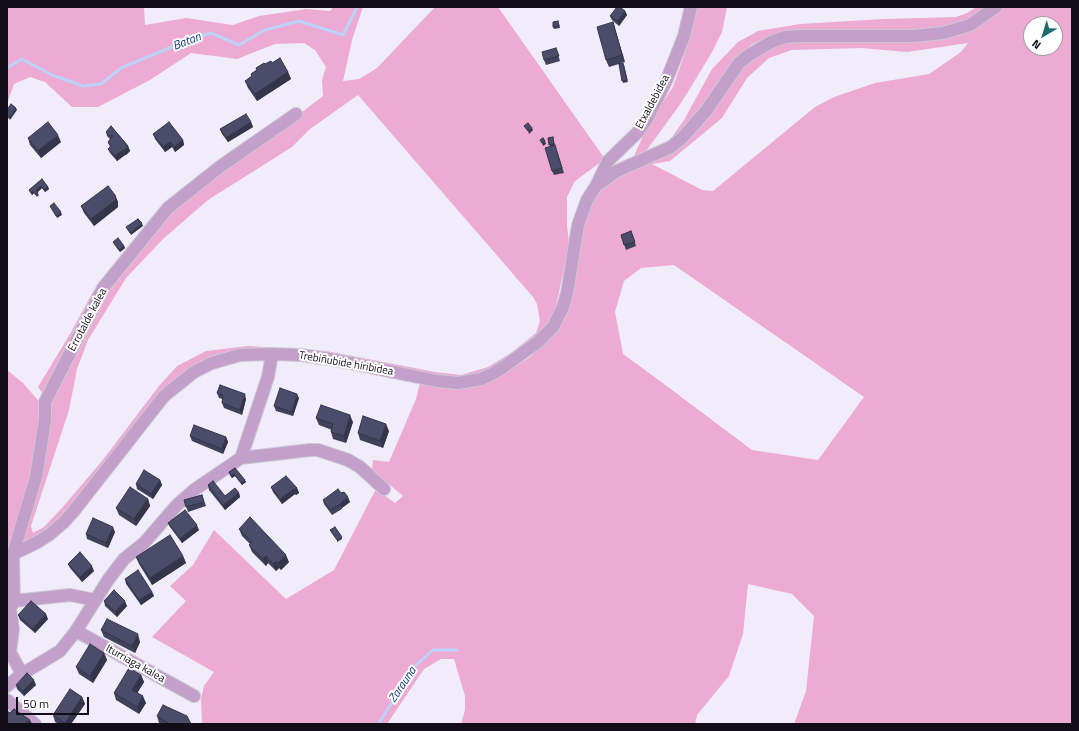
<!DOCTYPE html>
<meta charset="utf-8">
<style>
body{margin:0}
#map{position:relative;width:1079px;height:731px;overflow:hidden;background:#f0ecfa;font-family:"Titillium Web",sans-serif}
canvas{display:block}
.frame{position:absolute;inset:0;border:8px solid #110d18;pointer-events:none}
.north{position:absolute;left:1023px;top:16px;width:40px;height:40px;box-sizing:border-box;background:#fff;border:1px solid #a09ea3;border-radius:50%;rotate:218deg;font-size:11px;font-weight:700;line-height:16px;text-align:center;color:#110d18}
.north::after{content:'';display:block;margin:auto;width:14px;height:18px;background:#1e6b6e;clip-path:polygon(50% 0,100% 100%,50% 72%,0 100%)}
.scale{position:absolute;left:16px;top:697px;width:73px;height:18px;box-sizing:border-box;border:2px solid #110d18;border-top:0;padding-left:5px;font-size:12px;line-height:14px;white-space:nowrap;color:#110d18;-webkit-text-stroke:3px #fff;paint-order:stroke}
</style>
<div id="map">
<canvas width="1079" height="731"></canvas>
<div class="frame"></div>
<div class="north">N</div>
<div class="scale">50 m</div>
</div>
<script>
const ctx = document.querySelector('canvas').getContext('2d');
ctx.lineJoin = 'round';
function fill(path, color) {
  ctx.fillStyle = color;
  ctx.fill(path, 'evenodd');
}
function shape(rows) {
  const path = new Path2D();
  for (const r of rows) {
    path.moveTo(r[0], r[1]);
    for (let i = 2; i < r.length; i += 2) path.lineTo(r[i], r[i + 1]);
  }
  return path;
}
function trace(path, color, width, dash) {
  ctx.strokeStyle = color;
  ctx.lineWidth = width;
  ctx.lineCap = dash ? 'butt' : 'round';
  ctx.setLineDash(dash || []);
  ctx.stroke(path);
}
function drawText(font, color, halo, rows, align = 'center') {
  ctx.font = font + ' "Titillium Web",sans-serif';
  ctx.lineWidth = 4;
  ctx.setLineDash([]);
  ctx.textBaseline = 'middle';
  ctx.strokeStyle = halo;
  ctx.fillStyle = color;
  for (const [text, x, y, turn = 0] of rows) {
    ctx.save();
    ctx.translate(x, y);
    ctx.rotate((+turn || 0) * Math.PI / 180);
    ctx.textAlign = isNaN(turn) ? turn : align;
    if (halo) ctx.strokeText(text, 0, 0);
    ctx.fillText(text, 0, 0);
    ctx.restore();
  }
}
const green = shape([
 [7,7,144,7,145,25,186,18,233,25,259,16,306,9,330,11,333,7,363,7,352,40,343,81,359,79,377,68,435,7,498,7,605,159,575,181,567,197,567,225,569,245,555,311,547,328,527,347,487,372,463,378,442,378,325,355,201,362,76,504,47,531,20,544,50,402,105,292,172,212,323,96,322,80,326,67,315,50,304,43,275,44,237,59,191,53,150,80,98,107,72,107,45,82,30,77,14,84,7,104],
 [358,95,533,297,537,304,540,321,536,333,511,353,488,367,461,375,435,372,326,351,248,346,206,351,177,366,159,386,102,461,62,508,44,527,33,533,31,526,69,410,77,369,88,340,126,278,163,239,208,200,292,147,310,129],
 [696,7,727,7,722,32,711,54,681,103,644,154,633,158,649,123,673,87,692,32],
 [976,7,988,7,969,21,945,29,912,31,781,32,761,40,751,45,736,60,691,123,668,143,684,120,712,69,738,42,758,31,800,24,884,19,956,17,967,13],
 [1004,7,1072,7,1072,724,794,724,806,691,814,616,792,594,748,584,743,634,729,676,697,715,695,724,461,724,465,710,465,696,454,659,441,659,424,669,387,724,202,724,201,699,204,686,214,672,152,637,186,601,170,586,193,565,214,530,286,599,334,570,376,489,395,503,403,496,372,470,373,460,389,462,416,399,420,383,450,388,472,388,497,378,530,357,556,330,583,226,594,200,607,184,623,173,659,158,748,61,770,47,788,42,811,41,913,42,984,22],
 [1031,24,1055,24,1055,48,1031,48],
 [968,43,961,52,929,74,875,83,834,97,815,107,713,191,702,190,652,164,670,161,722,118,747,78,769,58,792,50,861,48,907,52],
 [674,265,864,397,818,460,752,450,660,381,623,354,615,312,624,281,641,268],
 [94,290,97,291,44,395,38,387,70,334],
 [7,370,23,383,37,399,42,407,38,452,13,543,7,552]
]);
const stream = shape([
 [7,68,22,59,52,75,83,86,101,84,121,68,191,39,211,33,239,45,265,30,299,21,343,35,357,7],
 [378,724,416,665,433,650,457,650]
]);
const minor = shape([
 [599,184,617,171,671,147,683,137,706,111,739,63,749,55,771,42,785,37,800,36,914,36,943,33,957,29,970,25,996,7],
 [241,458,310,450,318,450,348,460,360,467,384,489],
 [7,557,36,543,50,534,63,523,73,512,164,396,194,372,212,363,240,355,272,354,301,355,329,359,360,365,437,381,458,383,481,379,492,374,502,368,538,342,553,327,563,307,567,293,578,225,587,200,596,186,608,161,639,131,647,119,667,79,684,36,691,7],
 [14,601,70,595,95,600],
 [76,631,194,696],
 [22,674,10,652,13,629,10,609,14,601,13,554,36,477,45,420,45,402,103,288,168,208,221,166,296,114],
 [7,686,22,674,60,651,76,631,108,580,124,559,144,543,177,505,194,490,241,458,268,377,272,354],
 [7,700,35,724]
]);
const wall = shape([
 [625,11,627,15,619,26,612,20,610,16],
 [613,22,625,62,620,63,624,65,628,82,623,83,619,64,609,67,606,60],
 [559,24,560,28,554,29,553,27],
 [556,48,560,61,546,65,544,60],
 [272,63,288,72,291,79,257,101,248,88,245,81,252,77,251,74,265,64],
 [251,122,253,127,228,142,222,134,220,129],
 [111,126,128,146,130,151,126,155,125,155,117,161,110,153,108,149,110,147,108,142,110,139,107,136,106,132],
 [153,134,183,140,184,145,175,152,172,147,165,152,155,139],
 [28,138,61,142,41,158,30,145],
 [548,138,553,139,564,173,554,175,552,171,550,146],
 [42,179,48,187,49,189,45,192,42,188,37,192,39,195,37,197,34,193,32,195,29,190],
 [115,195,118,202,118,207,94,226,84,213,81,206],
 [631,231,636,246,626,250,621,235],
 [113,242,124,246,125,248,120,252,114,244],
 [217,393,246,399,242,415,224,408,222,403,223,399,219,398],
 [299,398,293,416,276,411,274,406],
 [316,418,353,422,346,443,333,439,331,432,332,430,319,425],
 [389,431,383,448,360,440,358,433],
 [190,436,226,437,228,442,223,454,192,441],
 [235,468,246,482,242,485,235,476,232,478,230,475,229,472],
 [160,480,162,485,153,499,137,489,136,484],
 [208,485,225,496,239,493,240,497,225,510,209,490],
 [271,487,297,488,299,493,296,495,295,494,282,504,273,492],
 [341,493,350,502,342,508,342,509,332,515,324,504,323,500],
 [202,495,206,506,188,512,184,500],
 [148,499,150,506,136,526,119,515,116,508],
 [168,523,199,530,182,543,170,527],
 [239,529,289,562,281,570,279,568,276,571,268,563,266,566,252,552,249,545,250,544,242,536],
 [115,532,108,548,87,539,86,534],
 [183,556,186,563,152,585,139,564,136,557],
 [68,564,94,571,82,582,70,568],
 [125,579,152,592,154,596,141,605,126,584],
 [104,601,127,606,117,617,105,606],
 [18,615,48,619,35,633,20,620],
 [101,630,140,642,135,653,104,637],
 [104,653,107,660,93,683,79,674,76,667],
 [141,675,144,682,137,693,146,703,139,714,116,700,114,693],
 [16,685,36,685,24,696,17,689],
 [82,697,85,704,71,724,59,724,55,722,53,715],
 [157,716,191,724,161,724,159,723]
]);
const shadedWall = shape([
 [625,11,627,15,619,26,618,21],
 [613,22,615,30,625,62,622,55],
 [288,72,291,79,257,101,255,94],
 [16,108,17,110,10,120,9,118],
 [251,122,253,127,228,142,226,138],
 [532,128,533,130,529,134,528,131],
 [58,135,61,142,41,158,38,151],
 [183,140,184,145,175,152,174,147],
 [545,141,546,144,543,146,542,143],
 [170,142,172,147,165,152,163,147],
 [128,146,130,151,126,155,124,151],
 [123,150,125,155,117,161,115,156],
 [41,186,42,188,37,193,36,190],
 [48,187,49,189,45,192,44,190],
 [33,191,34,193,32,195,31,193],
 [115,195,118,202,118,207,94,226,91,219],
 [61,212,62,215,57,218,56,216],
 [142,223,143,226,131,235,130,233],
 [124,246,125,248,120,252,119,250],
 [245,394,246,399,242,415,240,410],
 [297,394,299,398,293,416,292,412],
 [350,415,353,422,346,443,344,436],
 [386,424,389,431,383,448,380,441],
 [226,437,228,442,223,454,222,449],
 [234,474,235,476,232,478,231,476],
 [160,480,162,485,153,499,151,494],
 [245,480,246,482,242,485,241,483],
 [297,488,299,493,296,495,294,490],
 [294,489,295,494,282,504,280,499],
 [239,493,240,497,225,510,223,505],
 [348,497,350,502,342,508,340,504],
 [148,499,150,506,136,526,134,519],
 [197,525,199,530,182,543,180,539],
 [113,527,115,532,108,548,106,543],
 [342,537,342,539,337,542,337,540],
 [286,555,289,562,281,570,278,563],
 [183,556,186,563,152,585,150,578],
 [266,556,268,563,266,566,263,559],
 [276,561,279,568,276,571,273,564],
 [92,566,94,571,82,582,80,577],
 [7,578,8,581,8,595,7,593],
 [152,592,154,596,141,605,139,600],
 [125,601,127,606,117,617,115,612],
 [46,614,48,619,35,633,33,629],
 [138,634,140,642,135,653,132,646],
 [104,653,107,660,93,683,90,676],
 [141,675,144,682,135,697,132,690],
 [34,680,36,685,24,696,23,691],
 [143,696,146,703,139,714,137,707],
 [82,697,85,704,71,724,65,724,65,723],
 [30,720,32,724,25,724]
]);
const building = shape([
 [617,7,620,7,625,11,618,21,610,16,617,7],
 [558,21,559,26,553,27,553,22,558,21],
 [613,22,622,55,606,60,597,27,613,22],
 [556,48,559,56,544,60,542,52,556,48],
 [280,58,288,72,255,94,245,81,252,76,251,74,257,70,256,68,264,63,265,64,271,61,272,63,280,58],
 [623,63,627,80,622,81,619,64,623,63],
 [11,104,16,108,9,118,7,117,7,110,11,104],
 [246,114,251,122,226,138,220,129,246,114],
 [48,122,58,135,38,151,28,138,48,122],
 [169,122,183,140,174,147,170,142,163,147,153,134,169,122],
 [528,123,532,128,528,131,524,126,528,123],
 [111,126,128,146,124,151,123,150,115,156,108,149,111,146,108,142,113,136,112,135,110,136,106,132,111,126],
 [553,137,554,144,549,145,548,138,553,137],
 [543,138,545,141,542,143,540,140,543,138],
 [555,145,562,168,552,171,545,148,555,145],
 [42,179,48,187,44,190,41,186,36,190,38,193,36,195,33,191,31,193,29,190,42,179],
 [108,186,115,195,116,200,91,219,81,206,108,186],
 [54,203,61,212,56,216,50,206,54,203],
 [138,219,142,223,130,233,126,227,138,219],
 [631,231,635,242,624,245,621,235,631,231],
 [118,238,124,246,119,250,113,242,118,238],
 [220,385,245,394,240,410,222,403,223,395,217,393,220,385],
 [280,388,297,394,292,412,274,406,280,388],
 [321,405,350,415,344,436,331,432,333,424,316,418,321,405],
 [363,416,386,424,380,441,358,433,363,416],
 [194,425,226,437,222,449,190,436,194,425],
 [235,468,245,480,241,483,234,474,231,476,229,472,235,468],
 [144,470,160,480,151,494,136,484,144,470],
 [286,476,297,488,294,490,294,489,280,499,271,487,286,476],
 [213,481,225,496,235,488,239,493,223,505,208,485,213,481],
 [130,487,148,499,134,519,116,508,130,487],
 [338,489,341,493,344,492,348,497,340,504,341,504,330,510,323,500,338,489],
 [202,495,204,502,186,507,184,500,202,495],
 [185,510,197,525,180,539,168,523,185,510],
 [250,517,286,555,278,563,276,561,273,564,266,556,263,559,249,545,252,542,239,529,250,517],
 [93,518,113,527,106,543,86,534,93,518],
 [335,527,342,537,337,540,330,530,335,527],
 [170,535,183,556,150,578,136,557,170,535],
 [80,552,92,566,80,577,68,564,80,552],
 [138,570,152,592,139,600,125,579,138,570],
 [114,590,125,601,115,612,104,601,114,590],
 [31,601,46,614,33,629,18,615,31,601],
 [107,619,138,634,132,646,101,630,107,619],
 [90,644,104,653,90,676,76,667,90,644],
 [129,668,141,675,132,690,143,696,137,707,114,693,129,668],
 [27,673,34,680,23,691,16,685,27,673],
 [70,689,82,697,65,723,53,715,70,689],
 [163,705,187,716,191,724,170,724,157,716,163,705],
 [14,709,30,720,25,724,7,724,7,711,10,713,14,709]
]);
const streetNames = [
 ["Etxaldebidea",653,102,-62],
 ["Errotalde kalea",88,320,-62],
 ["Trebiñubide hiribidea",346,364,10],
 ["Iturriaga kalea",135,664,29]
];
const waterNames = [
 ["Batan",187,42,-21],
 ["Zarauna",403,685,-56]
];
fill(green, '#edaad3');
trace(stream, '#bcd2f7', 3);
trace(minor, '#ccc8d6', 14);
trace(minor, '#c3a0c9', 12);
fill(wall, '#40415b');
fill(shadedWall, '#34354a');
fill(building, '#4a4c6a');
trace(building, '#34354a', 1);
drawText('11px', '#110d18', '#fff', streetNames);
drawText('italic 12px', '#143c81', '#fff', waterNames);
</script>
